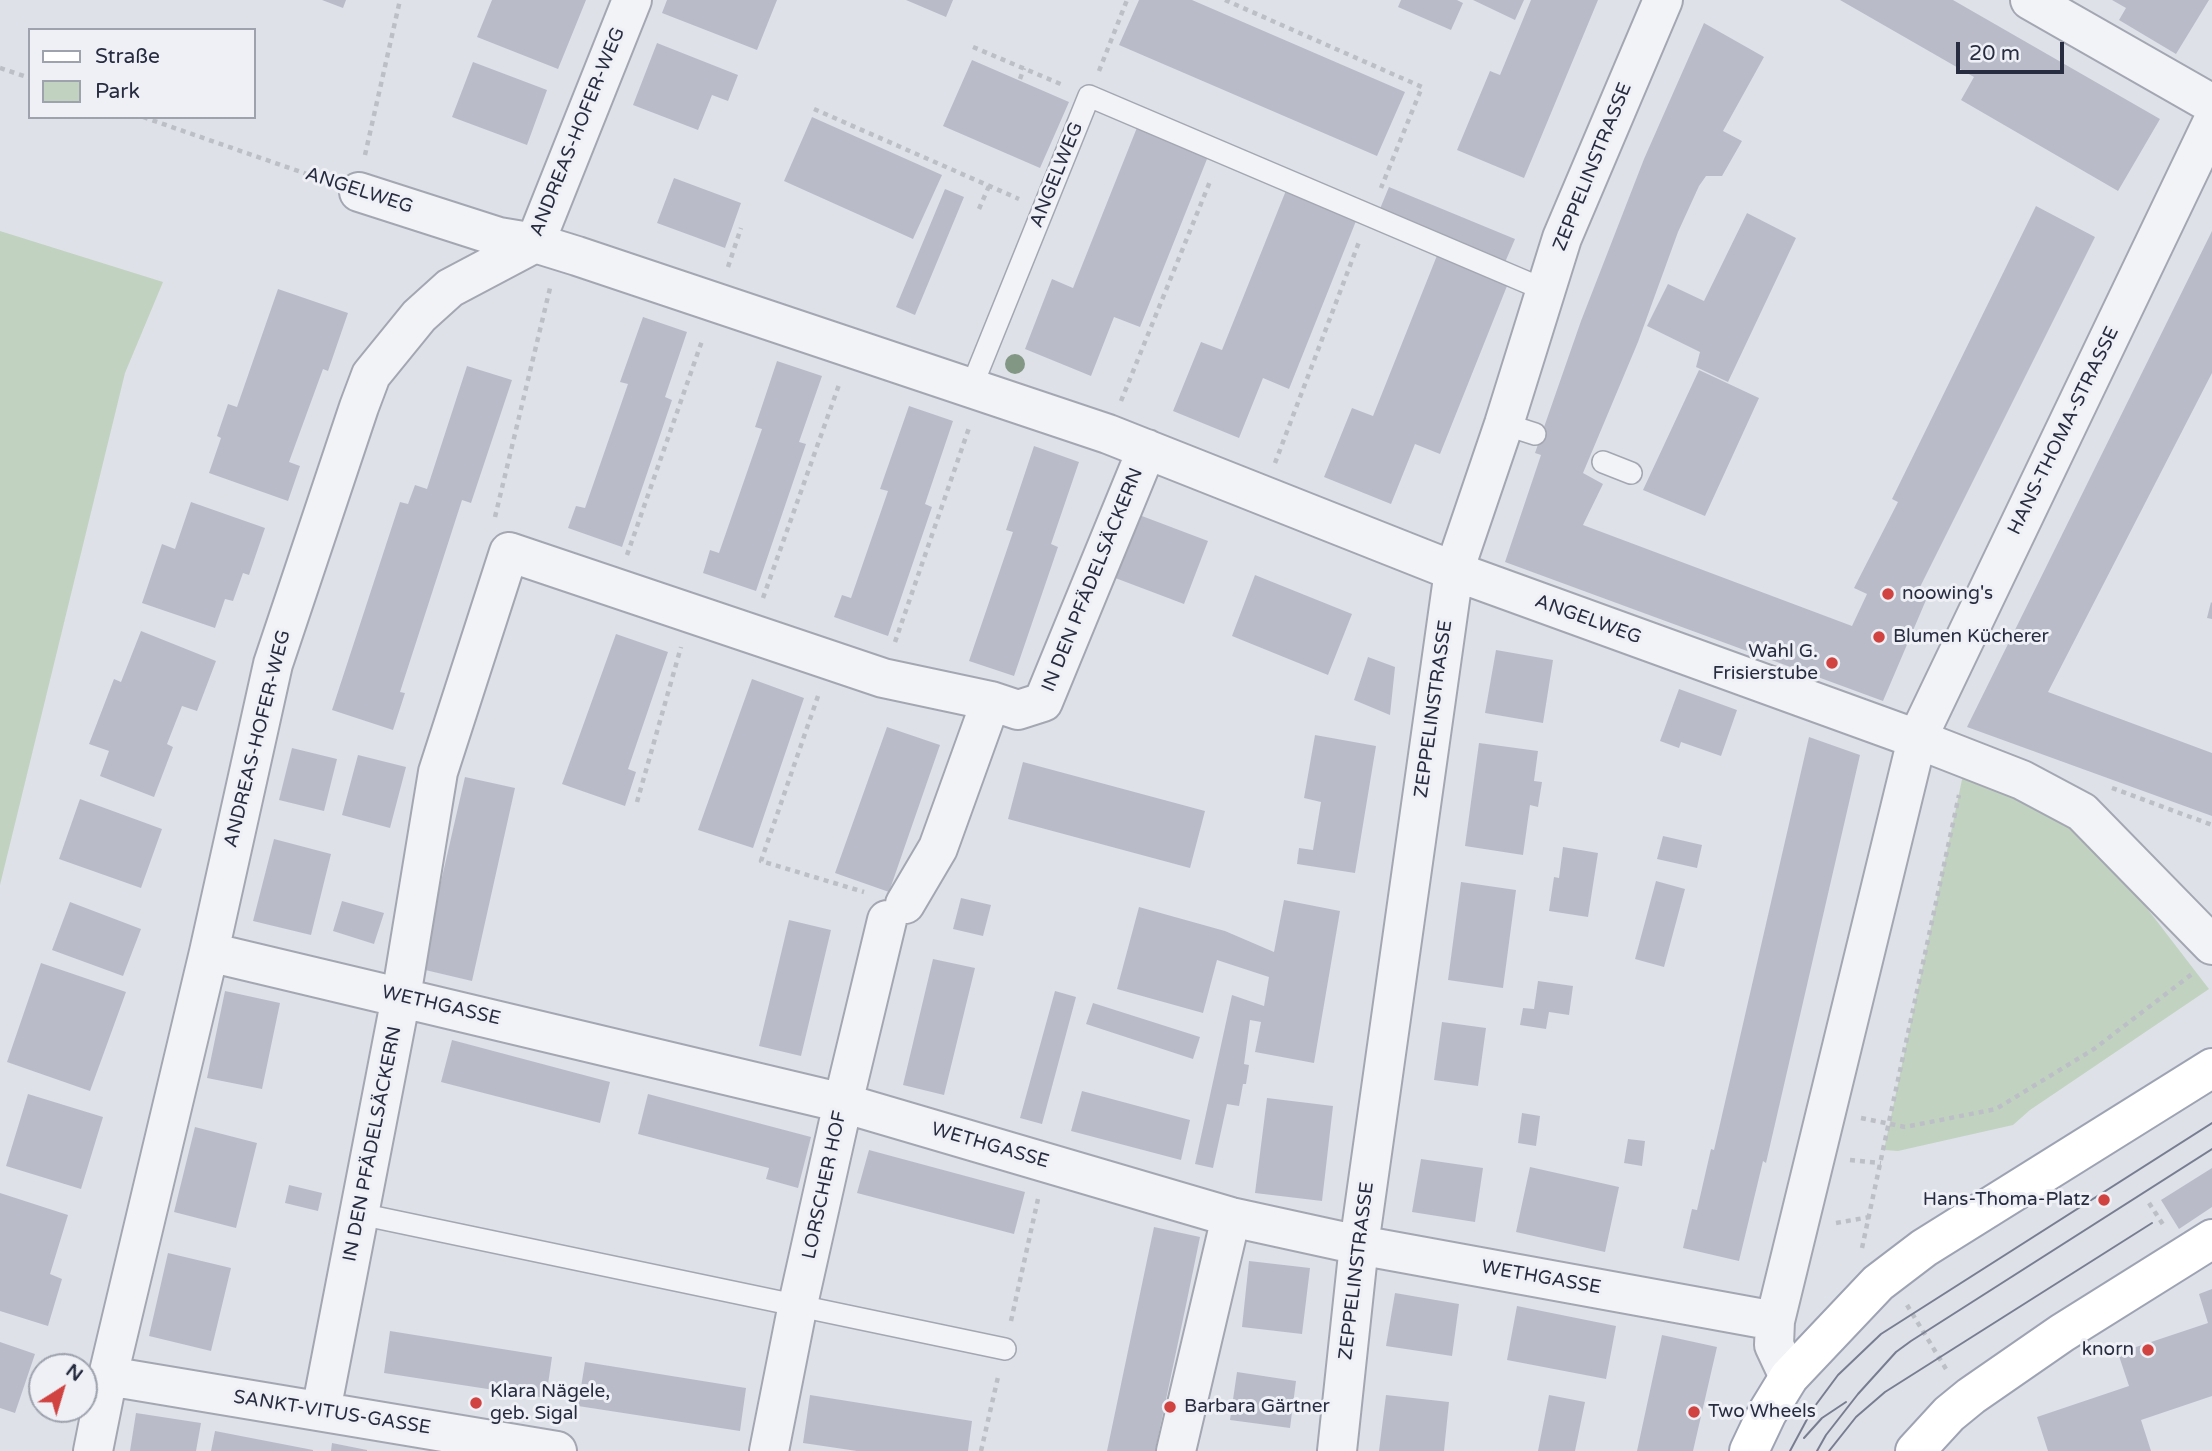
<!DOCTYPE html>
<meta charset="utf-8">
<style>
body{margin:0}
#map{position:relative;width:2212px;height:1451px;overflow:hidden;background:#dfe1e8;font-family:"Varela Round",sans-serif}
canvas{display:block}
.legend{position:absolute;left:28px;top:28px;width:228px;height:91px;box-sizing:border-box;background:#eef0f6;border:2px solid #9ea2ad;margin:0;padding:9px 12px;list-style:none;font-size:21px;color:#272c40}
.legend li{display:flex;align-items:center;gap:14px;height:35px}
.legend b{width:35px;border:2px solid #9ea2ad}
.north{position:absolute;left:28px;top:1353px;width:70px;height:70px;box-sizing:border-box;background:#eef0f6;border:2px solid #9ea2ad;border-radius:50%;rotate:37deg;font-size:19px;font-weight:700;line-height:28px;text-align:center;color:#272c40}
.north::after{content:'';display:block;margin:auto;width:24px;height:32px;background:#d04341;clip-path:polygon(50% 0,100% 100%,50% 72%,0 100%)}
.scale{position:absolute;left:1956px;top:42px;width:108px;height:32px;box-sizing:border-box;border:4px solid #272c40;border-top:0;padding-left:9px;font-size:21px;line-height:24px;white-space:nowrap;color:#272c40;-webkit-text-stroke:5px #eef0f6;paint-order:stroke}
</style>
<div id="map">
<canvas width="2212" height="1451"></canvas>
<ul class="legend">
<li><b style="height:9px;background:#fff"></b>Straße</li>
<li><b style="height:19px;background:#c1d3c0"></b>Park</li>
</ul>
<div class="north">N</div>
<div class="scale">20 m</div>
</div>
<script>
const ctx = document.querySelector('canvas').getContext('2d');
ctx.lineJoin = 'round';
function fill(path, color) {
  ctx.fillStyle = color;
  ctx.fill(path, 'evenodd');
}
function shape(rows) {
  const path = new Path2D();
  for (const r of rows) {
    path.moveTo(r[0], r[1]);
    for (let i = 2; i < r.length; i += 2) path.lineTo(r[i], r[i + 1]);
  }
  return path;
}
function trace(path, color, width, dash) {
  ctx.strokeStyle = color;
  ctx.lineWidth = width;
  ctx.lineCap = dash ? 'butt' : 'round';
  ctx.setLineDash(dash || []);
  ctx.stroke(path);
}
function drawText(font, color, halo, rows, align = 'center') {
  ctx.font = font + ' "Varela Round",sans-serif';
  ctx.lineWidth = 6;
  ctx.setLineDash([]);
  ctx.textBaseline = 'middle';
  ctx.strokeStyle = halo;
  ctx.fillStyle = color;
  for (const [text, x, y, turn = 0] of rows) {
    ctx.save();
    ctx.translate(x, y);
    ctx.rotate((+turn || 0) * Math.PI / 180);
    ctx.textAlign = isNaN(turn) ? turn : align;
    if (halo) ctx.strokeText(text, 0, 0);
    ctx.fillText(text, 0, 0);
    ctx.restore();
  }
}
const green = shape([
 [0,231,163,282,125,373,0,885],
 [1964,770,2076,816,2209,989,2030,1110,2013,1125,1898,1151,1884,1150]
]);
const building = shape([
 [322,0,346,0,343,8],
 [492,0,586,0,558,69,477,37],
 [667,0,777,0,757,50,662,13],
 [906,0,953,0,946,17],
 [1139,0,1192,0,1405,92,1377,156,1119,45],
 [1401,0,1457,0,1463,3,1451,30,1398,7],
 [1473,0,1524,0,1515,20],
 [1531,0,1598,0,1524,178,1457,150,1490,71,1500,75],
 [1840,0,1953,0,2160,119,2118,191,1961,100,1974,77],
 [2112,0,2209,0,2176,54,2119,20,2126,8],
 [1704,23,1764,57,1723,131,1742,141,1722,176,1706,176,1699,186,1678,232,1638,342,1583,473,1603,484,1583,525,1852,626,1867,594,1854,588,1898,502,1892,499,2036,206,2095,237,1917,593,1926,600,1883,701,1505,562,1541,455,1535,453,1581,321,1644,159],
 [657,43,738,75,728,101,712,95,698,130,633,105],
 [972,60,1069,102,1040,168,943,126],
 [473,62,547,90,527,145,452,117],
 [812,117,942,175,913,239,784,181],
 [1138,125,1209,154,1140,327,1114,317,1091,376,1025,349,1052,279,1073,288],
 [674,178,741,203,725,248,657,223],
 [1389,187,1515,239,1503,267,1377,216],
 [1287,188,1358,216,1289,389,1263,378,1239,438,1173,411,1201,342,1222,350],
 [945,189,964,197,915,315,896,307],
 [1747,213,1796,238,1728,382,1696,367,1700,352,1647,326,1668,284,1704,301],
 [2212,231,2212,373,2048,692,2212,753,2212,816,1967,727],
 [1438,253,1509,281,1440,454,1415,444,1391,504,1324,477,1352,408,1373,416],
 [278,289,348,313,328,371,323,369,289,462,300,466,288,501,209,473,221,438,217,436,228,404,237,407],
 [643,317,687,332,665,397,672,400,622,547,568,528,576,506,585,508,628,384,620,382],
 [777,361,822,376,799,442,806,444,756,591,703,573,710,550,719,553,762,429,755,427],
 [467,366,512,380,471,503,462,500,400,692,405,693,393,730,332,710,400,502,408,504,415,485,427,489],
 [1699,370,1759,398,1705,516,1643,490],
 [909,406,953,421,925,504,932,507,888,636,834,617,842,595,851,598,888,491,880,489],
 [1034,446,1079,462,1051,544,1058,547,1014,676,969,661,1013,532,1006,530],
 [191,502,265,528,249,575,243,573,233,601,225,599,215,628,142,603,162,544,175,549],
 [1134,513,1208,541,1184,604,1110,576],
 [1255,575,1352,614,1328,675,1232,636],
 [2211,602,2212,603,2212,619,2207,618],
 [141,631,216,661,197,711,182,706,167,744,173,747,154,797,100,776,109,751,89,744,114,679,121,682],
 [616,634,668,652,628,769,636,772,625,806,562,784],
 [1496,650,1553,660,1543,723,1485,713],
 [1368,657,1395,667,1390,715,1354,700],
 [752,679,804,698,753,848,698,830],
 [1679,689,1737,710,1721,756,1681,742,1679,748,1660,741],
 [887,727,940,745,889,892,835,873],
 [1315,735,1376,746,1355,873,1297,864,1299,848,1313,850,1321,802,1304,798],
 [1809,737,1860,755,1766,1163,1763,1161,1739,1261,1683,1248,1692,1209,1697,1210,1711,1149,1714,1150],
 [1479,743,1538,751,1534,781,1542,782,1538,807,1530,805,1523,855,1465,846],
 [292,748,337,759,324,811,279,800],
 [358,755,406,767,390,828,342,815],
 [1023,762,1205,811,1190,868,1008,819],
 [465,777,515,788,472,981,421,969],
 [80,799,162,829,141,888,59,859],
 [1663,836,1702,845,1697,868,1657,859],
 [274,839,331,854,311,935,253,921],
 [1563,847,1598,853,1588,917,1549,911,1554,877,1559,878],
 [1656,881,1685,889,1664,967,1635,959],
 [1461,882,1516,890,1503,988,1448,980],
 [961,898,991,905,983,936,953,929],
 [1284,900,1340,911,1314,1063,1255,1052,1261,1022,1250,1020,1244,1064,1249,1065,1246,1084,1243,1084,1239,1106,1227,1104,1213,1168,1195,1164,1232,995,1264,1006,1269,977,1217,960,1203,1013,1117,989,1139,907,1225,931,1274,952],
 [342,901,384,913,374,944,333,931],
 [70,902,141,929,123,976,52,950],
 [789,920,831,930,801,1056,759,1046],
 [933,959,975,968,944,1095,903,1085],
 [41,963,126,992,90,1091,7,1062],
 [1538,981,1573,986,1569,1015,1549,1012,1546,1029,1520,1025,1523,1008,1534,1009],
 [225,991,280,1003,262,1089,207,1078],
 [1055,991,1076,997,1042,1124,1020,1118],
 [1093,1003,1200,1037,1193,1059,1086,1024],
 [1442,1022,1486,1028,1478,1086,1434,1080],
 [452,1040,610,1082,600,1123,441,1082],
 [1082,1091,1190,1120,1181,1160,1071,1131],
 [28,1094,103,1117,81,1189,6,1166],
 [648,1094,811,1137,798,1188,766,1179,769,1168,638,1134],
 [1267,1098,1333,1106,1322,1201,1255,1193],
 [1522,1113,1540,1116,1536,1146,1518,1143],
 [195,1127,257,1143,236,1228,174,1212],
 [1628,1139,1645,1141,1642,1166,1624,1163],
 [869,1150,1025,1192,1014,1234,857,1193],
 [1421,1159,1483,1168,1475,1222,1412,1212],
 [1530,1167,1619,1187,1605,1252,1516,1232],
 [2212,1168,2212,1207,2179,1229,2161,1200],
 [289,1185,322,1193,318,1211,285,1203],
 [0,1193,68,1215,50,1274,62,1279,48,1326,0,1311],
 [1154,1227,1200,1237,1186,1305,1155,1451,1107,1451],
 [168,1253,231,1268,211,1351,149,1336],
 [1249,1261,1310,1268,1302,1334,1242,1327],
 [2212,1289,2212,1396,2141,1420,2151,1451,2048,1451,2037,1417,2129,1386,2118,1353,2208,1323,2199,1294],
 [1395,1293,1459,1304,1452,1356,1386,1346],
 [1517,1306,1616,1326,1606,1379,1507,1360],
 [390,1331,552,1357,546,1398,384,1373],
 [1662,1335,1717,1347,1693,1451,1637,1451],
 [0,1342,35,1354,15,1413,0,1408],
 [585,1362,746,1388,740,1431,578,1406],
 [1237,1372,1296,1381,1290,1428,1230,1420],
 [810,1395,972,1421,968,1451,857,1451,803,1443],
 [1386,1395,1449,1402,1444,1451,1379,1451],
 [1549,1395,1585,1402,1575,1451,1538,1451],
 [136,1413,201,1423,196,1451,130,1451],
 [215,1431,313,1450,313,1451,211,1451],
 [332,1443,367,1450,367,1451,331,1451]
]);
const path = shape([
 [1225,0,1422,87,1381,188],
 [973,47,1063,85],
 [0,68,30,78],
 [1099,71,1127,0],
 [1020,79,1024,68],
 [814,109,1019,199],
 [143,117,324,180],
 [365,155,400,0],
 [979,209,989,186],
 [728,267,741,228],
 [1121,401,1211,179],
 [1275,463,1359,242],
 [495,517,551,284],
 [627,555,703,338],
 [763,598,840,382],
 [895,642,970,425],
 [818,696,761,861,864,892],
 [2112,788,2212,825],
 [637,802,681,647],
 [1861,1118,1905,1127,1996,1109,2094,1049,2192,974],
 [1850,1160,1881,1163],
 [2149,1203,2164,1226],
 [1836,1223,1870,1217],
 [1862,1248,1959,795],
 [1907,1305,1946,1369],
 [1011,1321,1038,1199],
 [981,1451,998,1377]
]);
const lane = shape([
 [971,388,1089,96,1545,290],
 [1504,424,1535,434],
 [1603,462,1631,473],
 [360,1214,1005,1349]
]);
const street = shape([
 [2030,0,2212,104],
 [359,192,499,237,535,243,577,256,1108,434,1454,571,1917,739,2022,780,2082,812,2212,945],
 [905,904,938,848,991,701],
 [209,952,843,1103,1231,1217,1359,1245,1775,1321],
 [108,1376,557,1451],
 [1789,1377,1774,1345,1775,1321,1917,739,2212,123],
 [321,1411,401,997,438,772,509,552,883,678,991,701,1018,710,1043,702,1147,449],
 [93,1451,108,1376,209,952,273,664,359,407,371,375,419,316,450,288,535,243,632,0],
 [769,1451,798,1304,843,1103,887,920],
 [1176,1451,1231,1217],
 [1337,1451,1359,1245,1454,571,1504,424,1562,238,1663,0]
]);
const primary = shape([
 [1749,1451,1767,1413,1789,1377,1878,1283,1924,1248,2212,1068],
 [1915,1451,1949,1414,1971,1396,2062,1333,2212,1239]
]);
const tram = shape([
 [1804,1438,1822,1418,1846,1402],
 [1790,1451,1812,1410,1838,1375,1881,1334,2212,1123],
 [1817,1451,1826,1435,1858,1394,1896,1352,1911,1341,2212,1149],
 [1829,1451,1856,1417,1885,1392,2152,1223]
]);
const trees = [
 [1015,364]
];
const markers = [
 [1888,594,7,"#d04341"],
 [1879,637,7,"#d04341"],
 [1832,663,7,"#d04341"],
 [2104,1200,7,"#d04341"],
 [2148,1350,7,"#d04341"],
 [476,1403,7,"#d04341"],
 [1170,1407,7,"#d04341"],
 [1694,1412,7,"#d04341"]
];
const streetNames = [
 ["ANDREAS-HOFER-WEG",578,132,-68],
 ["ZEPPELINSTRASSE",1593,167,-68],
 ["ANGELWEG",1057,175,-68],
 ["ANGELWEG",359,191,18],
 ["HANS-THOMA-STRASSE",2064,431,-64],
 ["IN DEN PFÄDELSÄCKERN",1093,580,-68],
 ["ANGELWEG",1588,620,20],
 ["ZEPPELINSTRASSE",1434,709,-82],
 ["ANDREAS-HOFER-WEG",258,739,-76],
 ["WETHGASSE",441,1006,13],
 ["IN DEN PFÄDELSÄCKERN",373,1144,-79],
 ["WETHGASSE",990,1146,16],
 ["LORSCHER HOF",825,1185,-78],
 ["ZEPPELINSTRASSE",1357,1271,-83],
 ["WETHGASSE",1541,1278,10],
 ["SANKT-VITUS-GASSE",332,1413,9]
];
const poiNames = [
 ["noowing's",1902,594],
 ["Blumen Kücherer",1893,637],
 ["Wahl G.",1818,652,"right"],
 ["Frisierstube",1818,674,"right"],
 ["Hans-Thoma-Platz",2090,1200,"right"],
 ["knorn",2134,1350,"right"],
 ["Klara Nägele,",490,1392],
 ["geb. Sigal",490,1414],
 ["Barbara Gärtner",1184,1407],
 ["Two Wheels",1708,1412]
];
fill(green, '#c1d3c0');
fill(building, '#b9bcc8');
trace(lane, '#a4a7b2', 24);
trace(street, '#a4a7b2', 42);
trace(primary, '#9ea3b4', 42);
trace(path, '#bdbfc7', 4.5, [5, 5]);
trace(lane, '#f2f3f7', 21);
trace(street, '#f2f3f7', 38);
trace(primary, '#fff', 38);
trace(tram, '#787e92', 2);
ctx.fillStyle = '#829885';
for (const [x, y] of trees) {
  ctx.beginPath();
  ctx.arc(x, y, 10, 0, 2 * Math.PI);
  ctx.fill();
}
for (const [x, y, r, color] of markers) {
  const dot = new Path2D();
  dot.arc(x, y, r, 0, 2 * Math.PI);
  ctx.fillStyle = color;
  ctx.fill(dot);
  trace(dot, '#eef0f6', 2.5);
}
drawText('19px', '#272c40', '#eef0f6', streetNames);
drawText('19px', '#272c40', '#eef0f6', poiNames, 'left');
</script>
